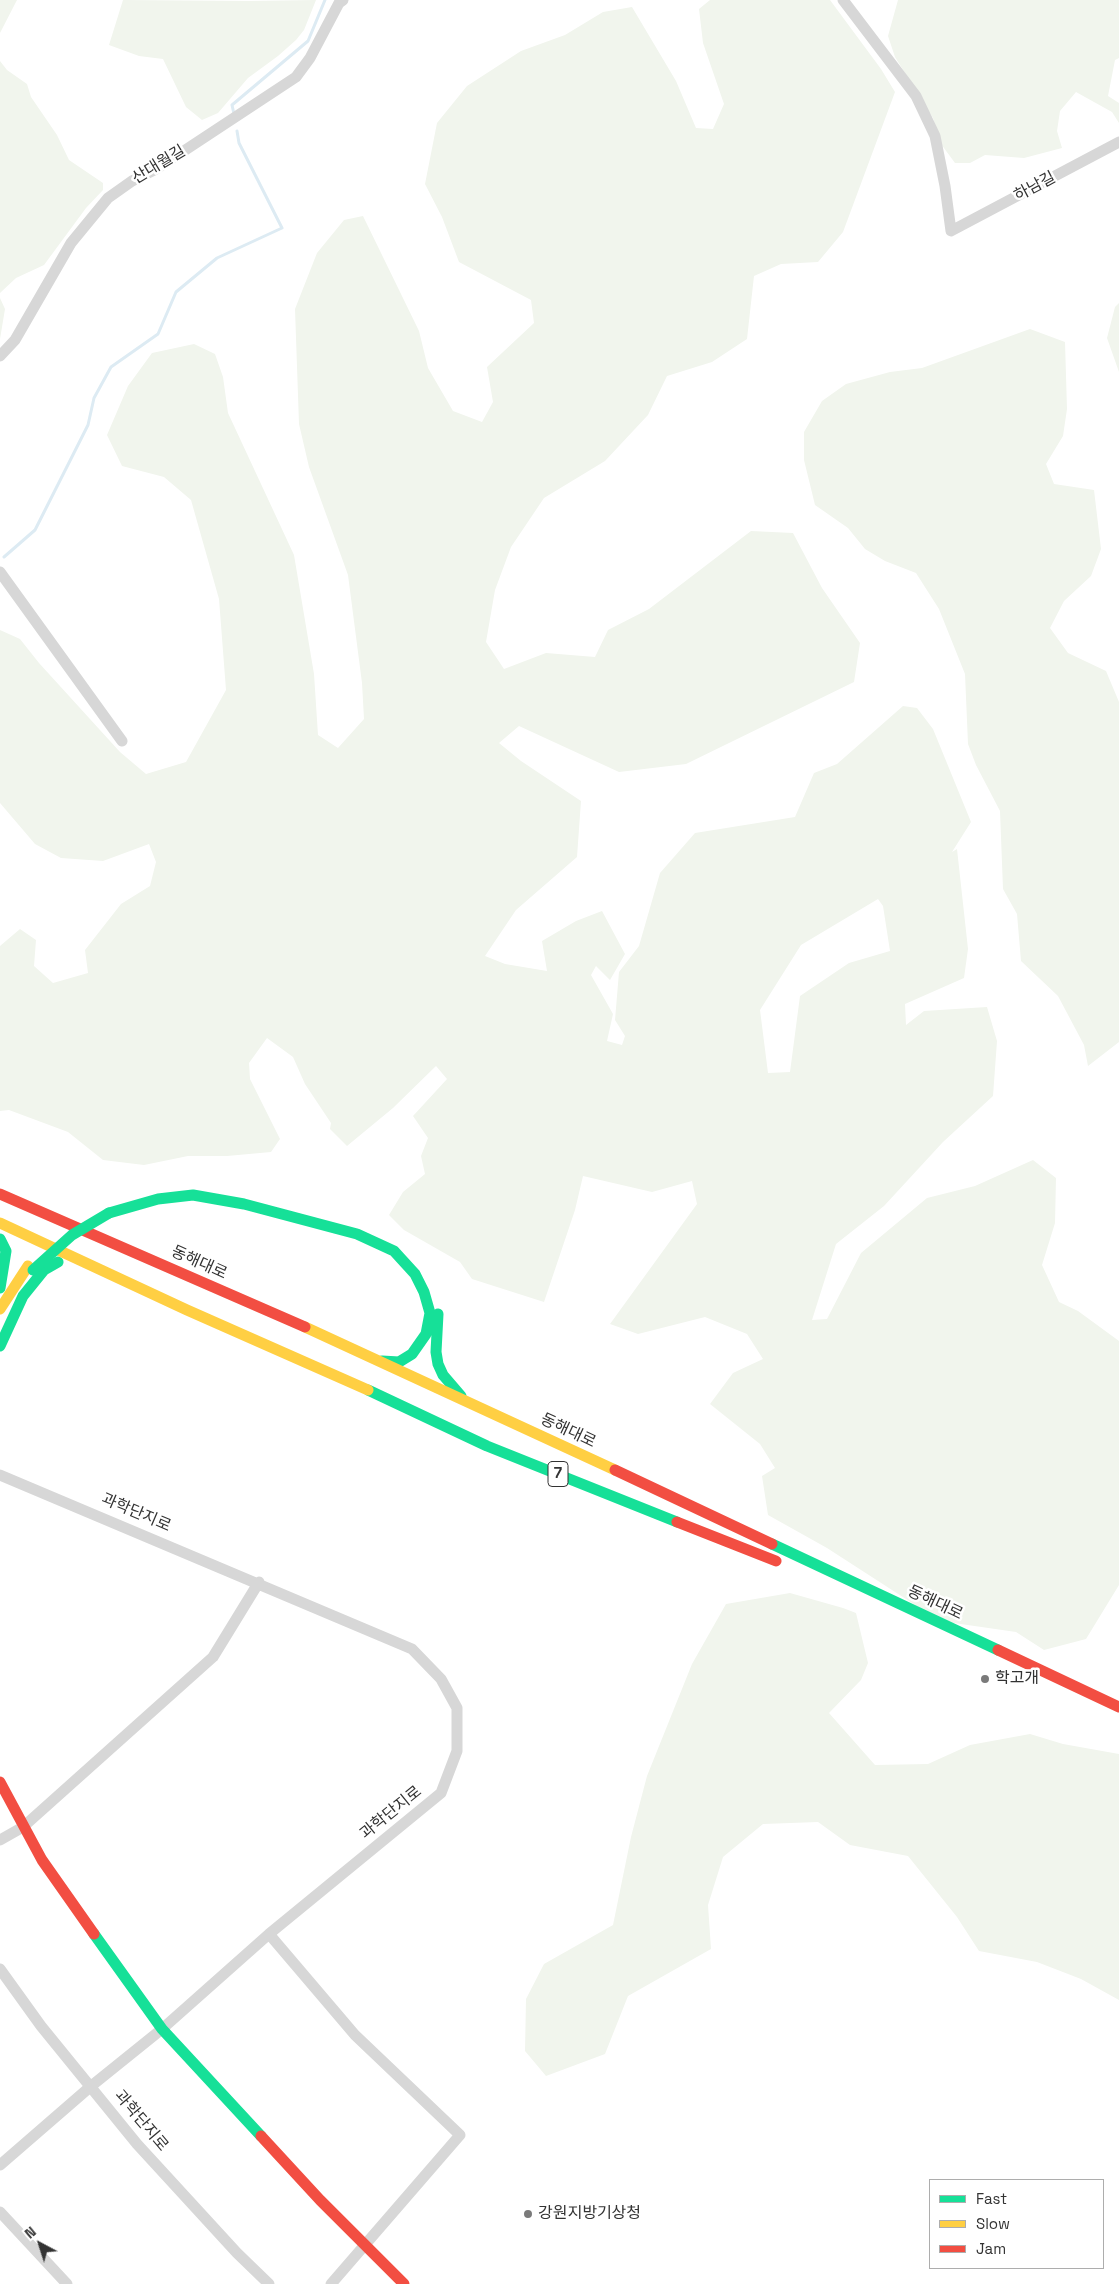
<!DOCTYPE html>
<meta charset="utf-8">
<style>
body{margin:0}
#map{position:relative;width:1119px;height:2284px;overflow:hidden;background:#fff;font-family:"Space Grotesk",sans-serif}
canvas{display:block}
.legend{position:absolute;left:929px;top:2179px;width:175px;height:90px;box-sizing:border-box;background:#fff;border:1px solid #adadad;margin:0;padding:6px 9px;list-style:none;font-size:15px;color:#333}
.legend li{display:flex;align-items:center;gap:10px;height:25px}
.legend b{width:25px;border:1px solid #adadad}
.north{position:absolute;left:15px;top:2219px;width:50px;height:50px;-webkit-text-stroke:4px #fff;paint-order:stroke;rotate:320deg;font-size:14px;font-weight:700;line-height:20px;text-align:center;color:#333}
.north::after{content:'';display:block;margin:auto;width:18px;height:22px;background:#333;clip-path:polygon(50% 0,100% 100%,50% 72%,0 100%)}
</style>
<div id="map">
<canvas width="1119" height="2284"></canvas>
<ul class="legend">
<li><b style="height:6px;background:#16e098"></b>Fast</li>
<li><b style="height:6px;background:#ffcf43"></b>Slow</li>
<li><b style="height:6px;background:#f24e42"></b>Jam</li>
</ul>
<div class="north">N</div>
</div>
<script>
const ctx = document.querySelector('canvas').getContext('2d');
ctx.lineJoin = 'round';
function fill(path, color) {
  ctx.fillStyle = color;
  ctx.fill(path, 'evenodd');
}
function shape(rows) {
  const path = new Path2D();
  for (const r of rows) {
    path.moveTo(r[0], r[1]);
    for (let i = 2; i < r.length; i += 2) path.lineTo(r[i], r[i + 1]);
  }
  return path;
}
function trace(path, color, width, dash) {
  ctx.strokeStyle = color;
  ctx.lineWidth = width;
  ctx.lineCap = dash ? 'butt' : 'round';
  ctx.setLineDash(dash || []);
  ctx.stroke(path);
}
function drawText(font, color, halo, rows, align = 'center') {
  ctx.font = font + ' "Space Grotesk","Noto Sans KR",sans-serif';
  ctx.lineWidth = 5;
  ctx.setLineDash([]);
  ctx.textBaseline = 'middle';
  ctx.strokeStyle = halo;
  ctx.fillStyle = color;
  for (const [text, x, y, turn = 0] of rows) {
    ctx.save();
    ctx.translate(x, y);
    ctx.rotate((+turn || 0) * Math.PI / 180);
    ctx.textAlign = isNaN(turn) ? turn : align;
    if (halo) ctx.strokeText(text, 0, 0);
    ctx.fillText(text, 0, 0);
    ctx.restore();
  }
}
const green = shape([
 [0,0,17,0,0,33],
 [123,0,249,1,316,0,304,30,296,40,278,56,248,78,218,113,202,120,186,107,163,59,139,56,109,45],
 [710,0,830,0,881,69,895,92,843,232,818,262,781,264,754,276,747,339,712,362,667,376,648,415,605,461,544,498,511,547,495,590,486,642,504,669,546,653,595,657,608,630,649,609,751,531,793,533,822,588,860,643,854,682,686,764,619,772,519,726,499,743,521,761,581,801,577,857,516,910,485,956,505,964,547,971,542,941,576,921,602,911,625,954,610,980,596,966,591,975,613,1014,607,1041,622,1045,625,1036,615,1020,619,972,639,946,660,873,695,833,795,817,814,773,837,764,903,706,917,708,933,729,971,822,952,852,957,849,968,949,964,978,905,1004,906,1025,924,1011,987,1007,997,1041,993,1096,943,1142,884,1206,836,1244,812,1320,827,1319,861,1253,927,1198,975,1186,1033,1160,1056,1178,1055,1223,1042,1265,1059,1302,1078,1311,1119,1341,1119,1585,1086,1639,1044,1650,1016,1632,940,1621,827,1548,768,1515,762,1476,775,1468,760,1444,710,1404,733,1373,763,1359,747,1334,705,1317,638,1334,610,1324,697,1204,692,1181,652,1192,583,1176,575,1210,544,1302,472,1279,460,1262,404,1230,389,1215,403,1192,425,1174,421,1156,428,1138,413,1116,447,1079,436,1066,393,1108,347,1146,330,1129,331,1123,305,1084,293,1057,267,1038,249,1063,250,1079,280,1139,271,1152,227,1156,188,1156,144,1165,103,1160,68,1132,9,1110,0,1111,0,946,20,929,36,940,34,966,53,983,88,973,85,950,121,904,150,886,156,862,149,844,103,861,61,858,35,844,0,803,0,630,20,639,39,663,120,752,146,774,186,762,226,690,219,599,191,500,164,477,122,466,107,435,128,386,152,353,194,344,215,354,223,377,228,413,294,555,314,674,318,735,338,748,364,719,362,683,348,575,309,467,299,424,295,309,317,253,344,220,363,216,419,331,428,368,453,411,482,422,493,402,487,367,534,323,531,300,459,262,442,217,425,184,437,123,467,86,521,51,565,35,603,12,632,7,676,81,696,128,713,129,724,104,703,43,699,9],
 [878,899,883,906,890,951,849,963,800,996,790,1072,768,1073,760,1010,801,945],
 [898,0,1119,0,1119,58,1115,60,1108,96,1119,103,1119,123,1112,112,1076,92,1060,111,1057,131,1062,148,1024,158,985,155,970,163,955,163,941,144,933,118,895,57,888,36],
 [0,61,7,70,27,84,31,97,57,135,69,160,103,183,103,190,86,208,44,265,16,278,0,293],
 [0,298,5,309,0,339],
 [1119,303,1119,372,1107,338,1115,307],
 [1030,329,1065,342,1067,409,1063,436,1046,464,1054,484,1094,490,1101,549,1091,576,1064,601,1050,628,1068,653,1106,671,1119,702,1119,1042,1088,1066,1084,1045,1058,996,1021,961,1017,914,1003,889,1000,811,976,765,968,744,965,674,939,609,916,573,885,561,865,549,848,528,815,505,804,460,804,432,822,401,846,384,890,372,922,368],
 [790,1593,843,1608,856,1613,868,1663,861,1680,829,1713,875,1765,928,1764,970,1745,1030,1734,1063,1744,1119,1754,1119,2000,1081,1979,1037,1962,979,1951,957,1917,908,1856,850,1845,818,1822,763,1824,723,1857,708,1905,711,1949,628,1996,605,2054,546,2076,525,2051,526,1999,544,1964,613,1925,631,1837,647,1776,692,1664,726,1604]
]);
const stream = shape([
 [234,114,232,105,308,41,325,0],
 [4,557,35,530,88,425,94,398,111,367,158,334,176,292,217,258,282,228,239,143,237,131]
]);
const street = shape([
 [843,0,916,96,935,136,945,186,951,231,1119,142],
 [0,356,15,340,71,243,108,198,132,181,158,168,296,77,310,58,339,3,343,0],
 [0,572,122,741],
 [0,1475,412,1649,441,1679,457,1708,457,1751,441,1793,269,1934,162,2029,90,2087,0,2165],
 [0,1840,23,1827,213,1657,259,1582],
 [269,1934,355,2035,460,2135,331,2284],
 [0,1969,41,2026,137,2144,237,2253,269,2284],
 [0,2212,67,2284]
]);
const fast = shape([
 [109,1213,158,1199,193,1195,244,1204,357,1234,394,1251,415,1274,424,1292,430,1313,426,1334,412,1354,399,1362,382,1361],
 [0,1239,6,1251,0,1288],
 [438,1314,436,1352,438,1364,443,1375,461,1396],
 [0,1346,23,1296,44,1270,58,1262],
 [368,1390,487,1446,677,1522],
 [772,1544,998,1650],
 [94,1934,162,2029,261,2136]
]);
const slow = shape([
 [0,1223,187,1310,368,1390],
 [0,1309,28,1266],
 [305,1327,615,1470]
]);
const jam = shape([
 [0,1194,305,1327],
 [615,1470,772,1544],
 [677,1522,776,1561],
 [998,1650,1119,1707],
 [0,1782,42,1860,94,1934],
 [261,2136,320,2200,404,2284]
]);
const fastBridge = shape([
 [33,1270,72,1235,109,1213]
]);
const markers = [
 [985,1679,5,"#7a7a7a"],
 [528,2214,5,"#7a7a7a"]
];
const shields = [
 [558,1474,20]
];
const shieldNames = [
 ["7",558,1474]
];
const streetNames = [
 ["산대월길",159,165,-31],
 ["하남길",1035,187,-28],
 ["동해대로",199,1263,24],
 ["동해대로",568,1431,25],
 ["과학단지로",136,1513,23],
 ["동해대로",935,1603,25],
 ["과학단지로",391,1813,-39],
 ["과학단지로",141,2121,50]
];
const poiNames = [
 ["학고개",995,1679],
 ["강원지방기상청",538,2214]
];
fill(green, '#f1f5ed');
trace(stream, '#ddebf3', 3);
trace(street, '#d7d7d7', 11);
trace(fast, '#16e098', 11);
trace(slow, '#ffcf43', 11);
trace(jam, '#f24e42', 11);
trace(fastBridge, '#16e098', 11);
for (const [x, y, r, color] of markers) {
  const dot = new Path2D();
  dot.arc(x, y, r, 0, 2 * Math.PI);
  ctx.fillStyle = color;
  ctx.fill(dot);
  trace(dot, '#fff', 2);
}
for (const [x, y, w] of shields) {
  const box = new Path2D();
  box.roundRect(x - w / 2, y - 12.5, w, 25, 4);
  ctx.fillStyle = '#fff';
  ctx.fill(box);
  trace(box, '#333', 1);
}
drawText('bold 15px', '#333', null, shieldNames);
drawText('16px', '#333', '#fff', streetNames);
drawText('16px', '#333', '#fff', poiNames, 'left');
</script>
